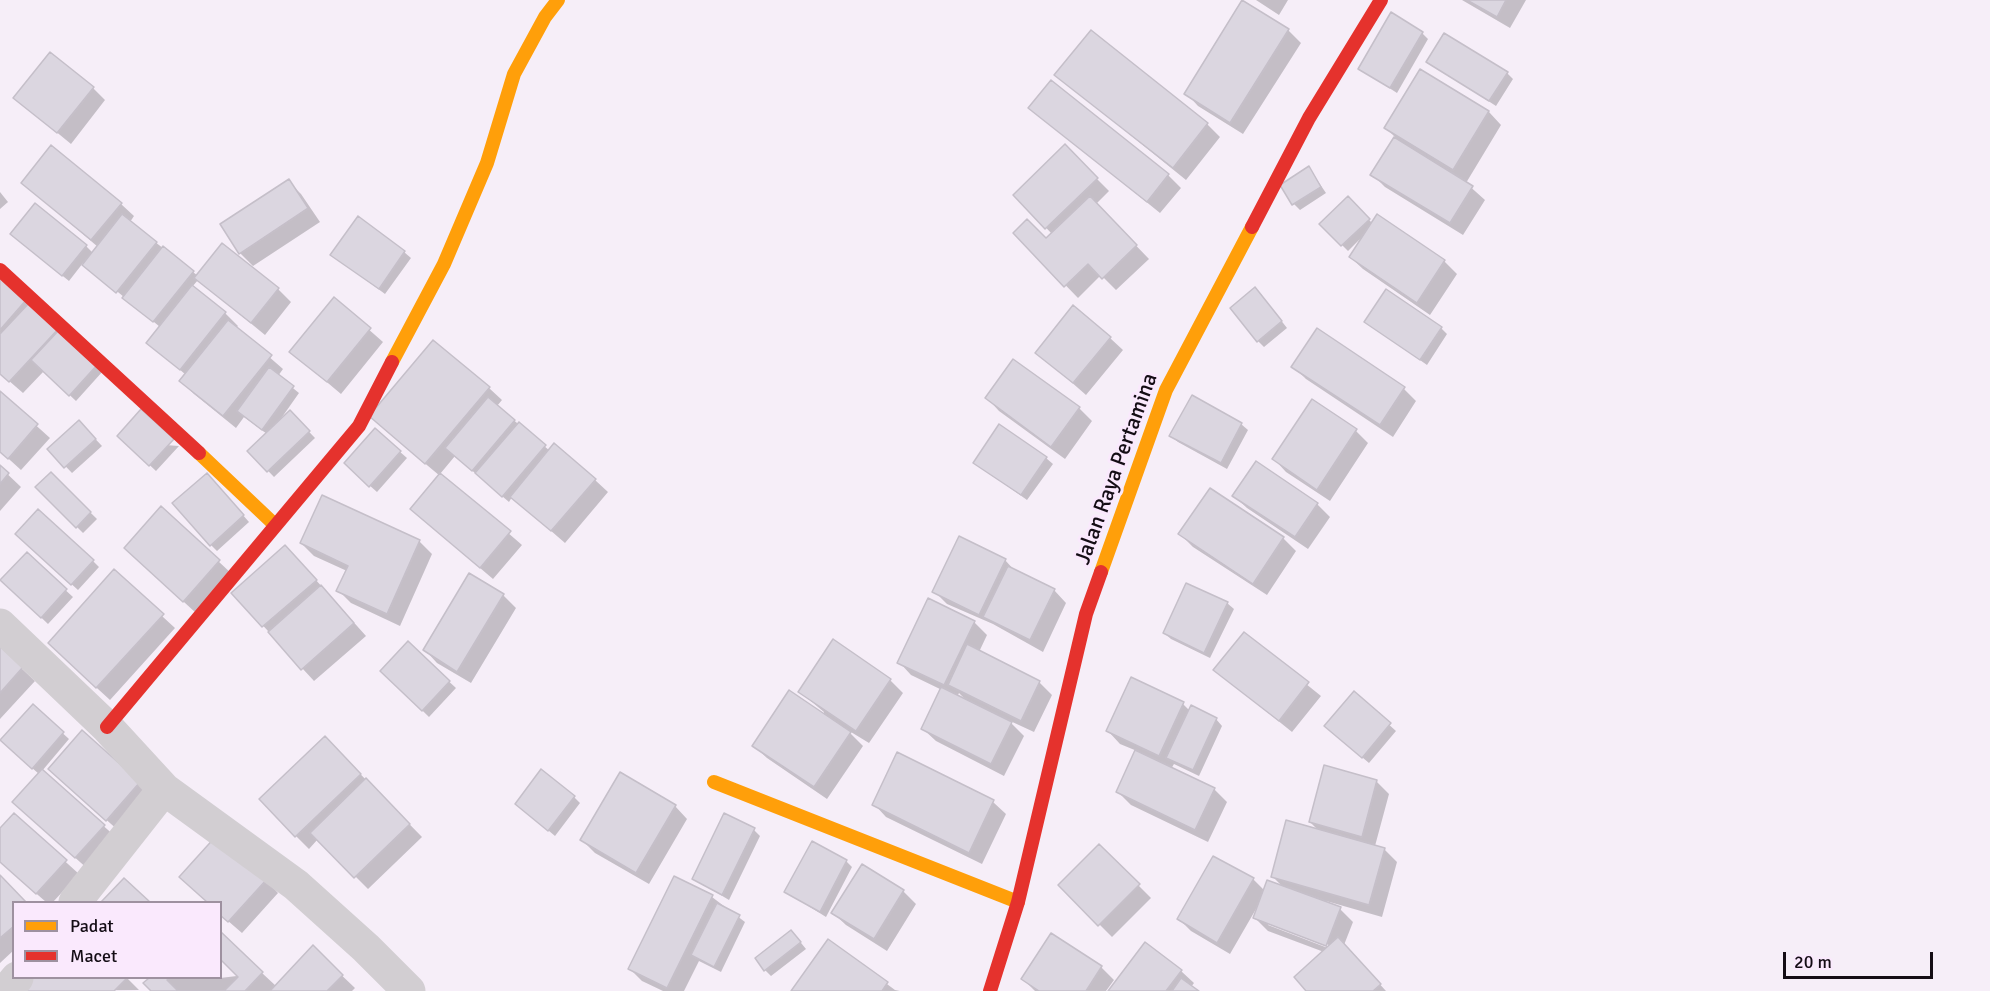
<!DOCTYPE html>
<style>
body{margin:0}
#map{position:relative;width:1990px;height:991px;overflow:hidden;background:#f6eef8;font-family:Signika,sans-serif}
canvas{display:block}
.legend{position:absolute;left:12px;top:901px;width:210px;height:78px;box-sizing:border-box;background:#fae9fd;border:2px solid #9e91a0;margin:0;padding:8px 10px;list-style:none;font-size:18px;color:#140d15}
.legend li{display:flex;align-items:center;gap:12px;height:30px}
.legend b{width:30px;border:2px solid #9e91a0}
.scale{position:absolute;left:1783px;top:952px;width:150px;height:27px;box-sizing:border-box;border:3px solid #140d15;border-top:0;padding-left:8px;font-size:18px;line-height:21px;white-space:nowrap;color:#140d15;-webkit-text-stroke:4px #fae9fd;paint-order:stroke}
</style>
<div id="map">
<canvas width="1990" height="991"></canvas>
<ul class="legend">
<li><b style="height:8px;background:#ff9f0a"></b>Padat</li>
<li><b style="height:8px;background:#e5322d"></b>Macet</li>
</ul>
<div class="scale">20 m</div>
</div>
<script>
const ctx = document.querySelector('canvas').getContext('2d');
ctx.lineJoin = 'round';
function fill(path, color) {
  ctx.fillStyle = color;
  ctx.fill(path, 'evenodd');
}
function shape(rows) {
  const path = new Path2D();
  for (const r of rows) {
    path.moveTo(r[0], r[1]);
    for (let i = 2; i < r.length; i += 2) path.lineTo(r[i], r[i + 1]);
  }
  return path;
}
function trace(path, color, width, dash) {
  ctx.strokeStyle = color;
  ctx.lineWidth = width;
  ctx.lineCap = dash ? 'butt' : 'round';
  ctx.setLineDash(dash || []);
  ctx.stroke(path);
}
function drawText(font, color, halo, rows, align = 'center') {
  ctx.font = font + ' Signika,sans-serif';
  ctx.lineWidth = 6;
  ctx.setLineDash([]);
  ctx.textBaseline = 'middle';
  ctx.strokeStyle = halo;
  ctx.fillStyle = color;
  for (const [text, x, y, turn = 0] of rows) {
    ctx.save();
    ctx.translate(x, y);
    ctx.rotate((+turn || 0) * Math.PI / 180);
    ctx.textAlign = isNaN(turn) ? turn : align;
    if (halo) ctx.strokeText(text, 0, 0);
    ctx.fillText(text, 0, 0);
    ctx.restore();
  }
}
const shadow = shape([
 [1256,0,1288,0,1279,15],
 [1462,0,1526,0,1510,28],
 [1244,1,1288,30,1301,43,1243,134,1198,106,1186,93],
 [1422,33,1428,39,1397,93,1360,69],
 [1428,62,1507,73,1513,79,1496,106],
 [1420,71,1489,112,1501,125,1466,183,1485,200,1463,235,1385,187,1372,174,1395,137,1386,128],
 [1056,75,1207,124,1220,137,1186,180],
 [93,88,105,100,71,144,15,98],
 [1030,108,1168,175,1181,188,1160,213],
 [1065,147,1109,191,1096,204,1149,259,1116,290,1101,275,1078,298,1015,233,1046,240,1052,234,1015,195],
 [1309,168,1326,193,1300,210,1294,204],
 [288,181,301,194,320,222,253,266,240,253],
 [23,183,121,204,134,216,130,222,198,276,222,245,278,289,291,302,265,335,198,280,192,287,225,313,238,326,236,328,283,369,278,376,299,393,280,420,290,412,315,438,274,477,249,451,267,434,244,417,236,428,194,394,181,381,186,375,148,342,160,327,83,263,69,281,18,240,86,246,93,253,98,247],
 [0,192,8,202,0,209],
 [1348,198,1373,224,1378,216,1444,261,1457,274,1430,315,1363,269,1350,257,1360,239,1348,251,1321,224],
 [404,252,411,258,385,294,332,255],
 [0,277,103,371,76,401,44,371,23,393,0,373],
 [1261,295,1287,328,1264,347,1258,341],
 [334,299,383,342,341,394,291,352],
 [1366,322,1441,328,1447,334,1427,365],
 [1110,338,1123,350,1086,395,1037,352],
 [1293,366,1404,389,1416,401,1393,437,1306,379],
 [489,388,502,400,497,406,550,451,595,480,608,492,565,543,512,497,509,502,455,456,440,474,522,545,493,579,425,521,440,476,384,429],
 [0,393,50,438,21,470,0,451],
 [1192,397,1241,424,1248,430,1227,469,1178,442,1171,436],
 [987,398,1079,408,1092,421,1065,459,999,411],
 [85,428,102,446,72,473,49,449],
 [375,430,407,458,377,492,352,470],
 [1356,431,1368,443,1330,501,1286,472,1274,459],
 [125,442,179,446,156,471],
 [1046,458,1053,464,1027,500,975,463],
 [1256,463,1317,504,1330,517,1308,549,1247,508,1234,496],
 [0,467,21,487,0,511],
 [51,474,97,519,83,533,37,487],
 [213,481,249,522,217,551,211,545],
 [1210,490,1283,538,1296,551,1267,595,1193,547,1180,534],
 [161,508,232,574,196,613,138,560],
 [23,540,93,561,99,567,78,590],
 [419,541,432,554,400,626,351,603,338,590,347,571,314,556,301,543],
 [27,555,73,597,48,624,2,580],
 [298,560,366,636,314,681,233,593],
 [1005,560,1015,571,1054,590,1066,603,1043,652,993,624,947,604,934,591],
 [114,572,175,628,110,700,62,656],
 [1187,585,1227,603,1234,609,1210,658,1171,639,1164,633],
 [503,595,516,608,471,683,437,663,425,650],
 [974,622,987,635,979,652,1039,682,1052,695,1034,732,1008,720,1024,736,1004,776,936,741,923,729,942,690,911,675,899,662],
 [959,693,966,700,957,697],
 [1244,634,1321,696,1292,732,1215,670],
 [408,644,456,688,429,717,382,671],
 [0,648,35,681,0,719],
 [890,680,903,693,869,743,846,729,863,746,827,799,767,758,754,746,823,715,824,712,800,692],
 [1354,693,1396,731,1369,763,1332,732],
 [1183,704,1190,711,1216,719,1222,726,1199,776,1174,764,1171,769,1214,789,1227,802,1208,842,1131,805,1118,792,1137,751,1120,744,1108,731],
 [33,706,69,739,42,771,117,838,89,870,27,815,39,774,8,747],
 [83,732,152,796,120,832,63,781],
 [325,738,422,837,368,889,318,839,309,849,296,836],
 [898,754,993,802,1006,814,982,864,886,817,874,804],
 [1376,781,1389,794,1375,846,1384,849,1397,862,1382,917,1326,901,1325,903,1340,909,1353,922,1344,945,1386,991,1308,991,1324,952,1268,931,1255,918,1256,909,1230,954,1191,931,1179,919,1253,879,1265,891,1283,887,1273,877,1319,831,1310,822],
 [1268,922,1334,947,1333,950,1268,925],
 [574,797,580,803,555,836,517,804],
 [675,806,687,819,649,884,595,853,582,840],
 [14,815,79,874,53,902,46,902,0,862,0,831],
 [754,830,760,836,729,900,694,879],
 [1099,846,1151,898,1112,937,1060,885],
 [846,861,852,867,826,917,786,892],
 [862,866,903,891,916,904,887,951,846,925,833,913],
 [0,877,24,902,14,902,14,950,0,963],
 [124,880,147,902,103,902],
 [266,880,278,893,242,933,220,914,220,902,208,902,194,890],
 [712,897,745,922,721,972,699,961,684,991,663,991,642,981,629,968],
 [797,938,806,949,771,976,765,970],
 [829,941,895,990,900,991,793,991],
 [313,948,355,988,352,991,153,991,147,978,220,978,262,973,276,986],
 [1101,967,1114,980,1106,991,1035,991,1023,979],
 [1181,971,1194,983,1191,987,1196,991,1110,991],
 [26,978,127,978,139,990,14,991]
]);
const building = shape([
 [1242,0,1289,29,1230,123,1184,94,1242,0],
 [1467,0,1506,0,1497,17,1467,0],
 [1391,12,1423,32,1390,88,1358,69,1391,12],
 [1091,30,1208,123,1173,168,1054,75,1091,30],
 [1444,33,1508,72,1489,101,1426,62,1444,33],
 [50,52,94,87,57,133,13,98,50,52],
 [1420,69,1489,111,1453,170,1384,128,1420,69],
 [1051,80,1169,174,1147,202,1028,108,1051,80],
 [1394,137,1473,186,1450,223,1370,175,1394,137],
 [1065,144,1098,178,1045,229,1013,195,1065,144],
 [51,145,122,203,91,240,21,183,51,145],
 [1309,166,1321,187,1292,205,1280,185,1309,166],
 [289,179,308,208,239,254,220,224,289,179],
 [1090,196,1137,245,1102,279,1088,264,1064,287,1013,233,1027,219,1046,238,1090,196],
 [1348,196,1370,219,1341,246,1319,224,1348,196],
 [35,203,87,245,62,276,10,234,35,203],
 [122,214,157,242,116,293,82,265,122,214],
 [1377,214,1445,260,1417,303,1349,257,1377,214],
 [358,216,405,251,379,289,330,255,358,216],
 [222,243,279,288,251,323,194,278,222,243],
 [163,246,194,271,153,322,122,298,163,246],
 [0,275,27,299,0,330,0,275],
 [192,285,226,312,180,370,146,343,192,285],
 [1255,287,1282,321,1257,342,1230,308,1255,287],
 [1386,289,1442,327,1420,360,1364,322,1386,289],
 [334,297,371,328,327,382,289,352,334,297],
 [31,301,60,327,9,382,0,374,0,334,31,301],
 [1073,305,1111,337,1073,383,1035,353,1073,305],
 [228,320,272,355,223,416,179,381,228,320],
 [1317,328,1405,387,1380,425,1291,367,1317,328],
 [60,329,98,364,69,396,31,360,60,329],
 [433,340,490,387,425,464,369,416,433,340],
 [1013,359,1080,407,1051,447,985,398,1013,359],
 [269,367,294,386,262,430,237,411,269,367],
 [0,391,38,424,8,459,0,452,0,391],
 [1192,395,1242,423,1221,463,1169,436,1192,395],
 [488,397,515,420,472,471,445,448,488,397],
 [1312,399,1357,429,1317,490,1272,459,1312,399],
 [141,409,174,439,149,466,117,436,141,409],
 [290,410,310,431,267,472,247,451,290,410],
 [79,420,96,439,64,468,47,449,79,420],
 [519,422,546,445,502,497,475,473,519,422],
 [999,424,1047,457,1021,495,973,463,999,424],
 [375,428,401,451,369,487,344,463,375,428],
 [554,443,596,479,551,531,510,497,554,443],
 [1256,461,1318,503,1295,537,1232,496,1256,461],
 [0,465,9,473,0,484,0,465],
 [51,472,91,512,76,528,35,487,51,472],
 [207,473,244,515,210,546,172,503,207,473],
 [440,473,511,531,480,568,410,509,440,473],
 [1210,488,1284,537,1253,584,1178,534,1210,488],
 [322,495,420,540,387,614,336,591,348,566,300,543,322,495],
 [161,506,220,560,183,602,124,548,161,506],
 [38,509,94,560,71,585,15,534,38,509],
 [959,536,1006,559,979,615,932,592,959,536],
 [285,545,317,580,262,627,231,593,285,545],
 [27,552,67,589,41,618,0,580,27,552],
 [1008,566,1055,589,1030,640,983,617,1008,566],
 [114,569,164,614,96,688,48,643,114,569],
 [469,573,504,594,457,672,423,650,469,573],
 [1186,583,1228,602,1204,653,1163,633,1186,583],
 [321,585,354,623,301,670,268,632,321,585],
 [928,598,975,621,944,685,897,663,928,598],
 [1244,632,1309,682,1279,721,1213,670,1244,632],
 [833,639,891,679,856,731,798,692,833,639],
 [408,641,450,681,422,711,380,671,408,641],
 [967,644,1040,681,1021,721,948,685,967,644],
 [0,646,23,667,0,693,0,646],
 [1131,677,1184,702,1159,756,1106,731,1131,677],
 [941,687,1012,722,991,764,921,729,941,687],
 [789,690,851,732,814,787,752,746,789,690],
 [1354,691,1391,723,1362,758,1324,726,1354,691],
 [33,704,64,732,32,769,0,740,33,704],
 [1191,705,1217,718,1193,770,1166,758,1191,705],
 [82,730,140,782,106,821,48,769,82,730],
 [325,736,361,774,295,837,259,799,325,736],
 [1135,750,1215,788,1195,830,1116,792,1135,750],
 [897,752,994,800,969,853,872,805,897,752],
 [1324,765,1377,780,1362,837,1309,822,1324,765],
 [42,769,105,825,75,858,12,802,42,769],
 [541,769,575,796,548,831,515,804,541,769],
 [620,772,676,805,636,873,580,840,620,772],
 [366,778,410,824,354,878,310,833,366,778],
 [14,813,67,860,36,894,0,862,0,828,14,813],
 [724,813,755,828,722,895,692,879,724,813],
 [1286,820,1385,848,1369,905,1271,877,1286,820],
 [217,835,267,879,228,922,220,915,220,902,207,902,179,877,217,835],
 [812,841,847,860,820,912,784,892,812,841],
 [1099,844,1140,884,1098,926,1058,885,1099,844],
 [1213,856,1254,878,1217,943,1177,919,1213,856],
 [862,864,904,890,874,939,831,913,862,864],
 [0,875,26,902,14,902,14,926,0,938,0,875],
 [674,876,713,895,667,988,628,969,674,876],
 [124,878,150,902,101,902,124,878],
 [1267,880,1341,907,1326,946,1253,918,1267,880],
 [717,903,740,915,714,967,691,955,717,903],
 [791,930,801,942,764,971,755,958,791,930],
 [220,931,263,972,245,991,151,991,143,983,149,978,220,978,220,931],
 [1051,933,1102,966,1086,991,1039,991,1021,979,1051,933],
 [1338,937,1381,984,1373,991,1306,991,1294,977,1338,937],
 [828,939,888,982,882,991,791,991,828,939],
 [1145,942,1182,970,1166,991,1108,991,1145,942],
 [313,945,343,975,327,991,270,991,313,945],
 [220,959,238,977,224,991,178,991,167,980,169,978,220,978,220,959],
 [24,978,127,978,114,991,12,991,24,978],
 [1181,978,1199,991,1172,991,1181,978]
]);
const street = shape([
 [0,625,107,727,164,789,296,885,366,948,409,991],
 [75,902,164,789],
 [6,991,17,978]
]);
const slow = shape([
 [392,362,444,264,487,163,514,74,545,17,558,0],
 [199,453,275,525],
 [1101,572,1166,390,1252,227],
 [714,782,1018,902]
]);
const jam = shape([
 [1252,227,1309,118,1381,0],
 [0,270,199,453],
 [107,727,359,426,392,362],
 [990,991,1018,902,1086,614,1101,572]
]);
const streetNames = [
 ["Jalan Raya Pertamina",1117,469,-70]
];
fill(shadow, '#0003');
fill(building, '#dbd6e0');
trace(building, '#c5bfc9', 1.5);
trace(street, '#d2ced2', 33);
trace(slow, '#ff9f0a', 14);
trace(jam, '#e5322d', 14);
drawText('22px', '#140d15', '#fae9fd', streetNames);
</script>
